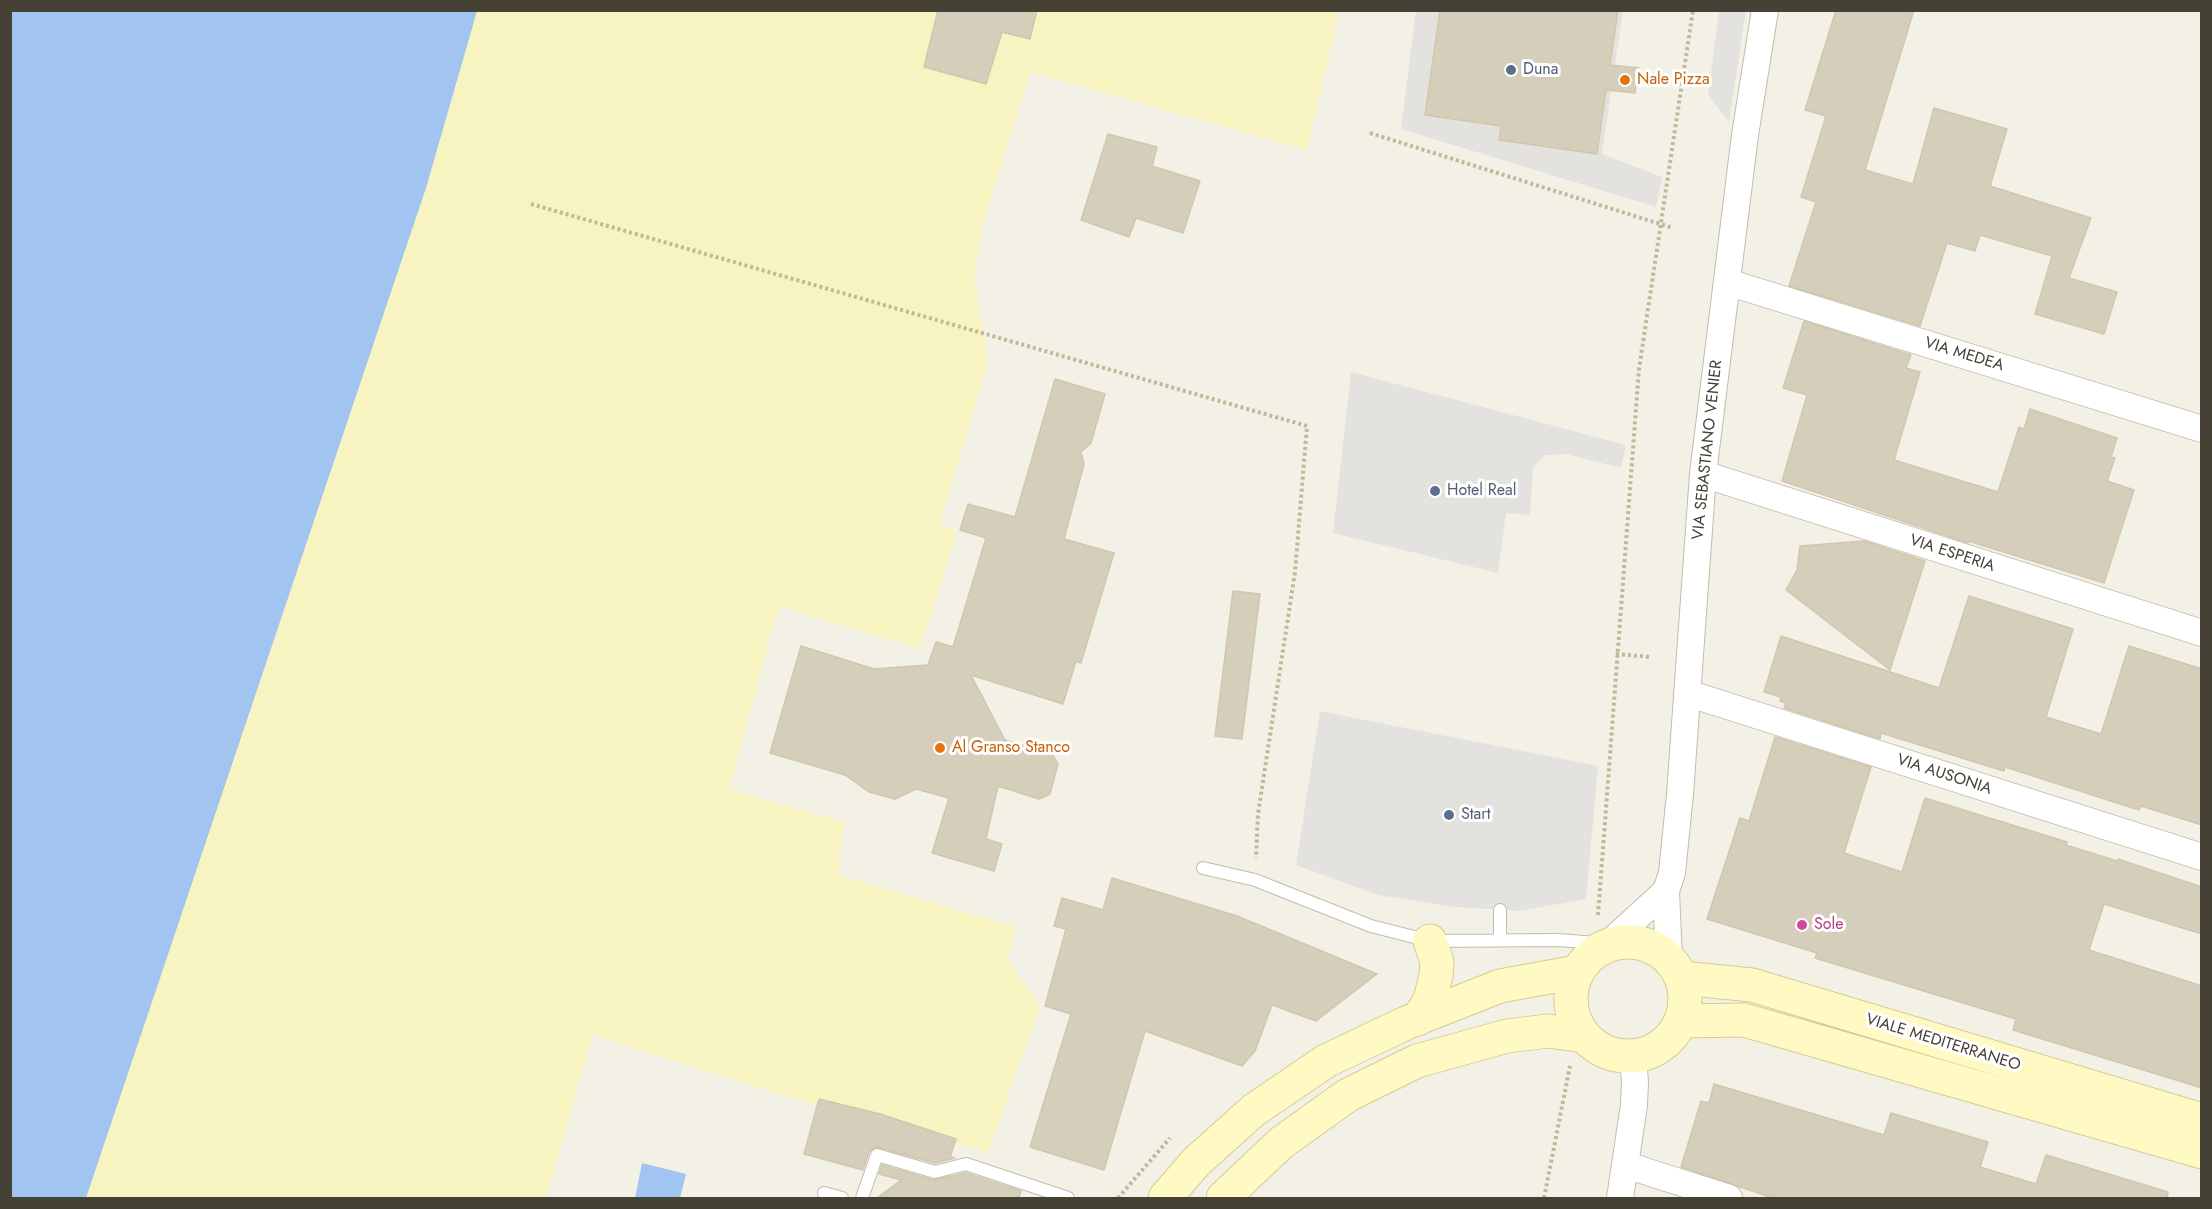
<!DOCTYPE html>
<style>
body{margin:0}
#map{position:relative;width:2212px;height:1209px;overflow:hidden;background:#f3f1e6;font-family:Jost,sans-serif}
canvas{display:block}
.frame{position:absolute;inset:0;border:12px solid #464135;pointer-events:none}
</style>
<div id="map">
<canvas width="2212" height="1209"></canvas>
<div class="frame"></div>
</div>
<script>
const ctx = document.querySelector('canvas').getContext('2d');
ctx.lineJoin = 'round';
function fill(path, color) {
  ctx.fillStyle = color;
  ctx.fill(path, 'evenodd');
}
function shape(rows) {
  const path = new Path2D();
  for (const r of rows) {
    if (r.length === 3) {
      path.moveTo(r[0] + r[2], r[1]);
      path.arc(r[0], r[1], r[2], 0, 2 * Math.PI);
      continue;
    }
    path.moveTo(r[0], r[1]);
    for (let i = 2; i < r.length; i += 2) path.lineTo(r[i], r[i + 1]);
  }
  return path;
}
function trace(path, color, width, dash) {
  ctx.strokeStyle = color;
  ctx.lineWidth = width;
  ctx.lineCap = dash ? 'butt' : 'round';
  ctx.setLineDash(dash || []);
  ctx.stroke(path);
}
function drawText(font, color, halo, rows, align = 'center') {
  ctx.font = font + ' Jost,sans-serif';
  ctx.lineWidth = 6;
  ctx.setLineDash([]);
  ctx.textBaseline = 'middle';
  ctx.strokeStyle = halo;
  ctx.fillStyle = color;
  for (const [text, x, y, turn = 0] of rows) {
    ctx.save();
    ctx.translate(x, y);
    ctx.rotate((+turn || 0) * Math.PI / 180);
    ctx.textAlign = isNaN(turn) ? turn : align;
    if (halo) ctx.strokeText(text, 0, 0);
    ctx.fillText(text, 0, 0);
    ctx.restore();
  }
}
const sand = shape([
 [441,11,1339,11,1307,150,1030,72,984,221,974,274,988,362,940,523,957,532,920,649,779,606,729,789,844,822,838,875,1016,927,1008,959,1040,1006,988,1152,795,1099,593,1035,546,1198,53,1198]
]);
const parking = shape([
 [1416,11,1623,11,1602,154,1662,177,1656,207,1401,129],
 [1719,11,1746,11,1729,122,1708,95],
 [1351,372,1626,445,1621,468,1566,454,1545,455,1533,467,1530,515,1506,513,1498,573,1333,533],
 [1320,711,1598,766,1586,899,1519,911,1456,907,1378,895,1296,865]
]);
const water = shape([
 [10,11,477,11,426,188,86,1198,11,1198],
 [642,1163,686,1174,680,1198,635,1198]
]);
const building = shape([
 [938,10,1037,10,1030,39,1002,32,986,84,924,67,938,10],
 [1440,10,1618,10,1610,65,1639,68,1635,93,1606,90,1597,154,1499,140,1501,126,1425,115,1440,10],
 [1836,10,1914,10,1865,170,1913,184,1934,108,2007,129,1990,186,2091,218,2069,278,2117,292,2104,334,2035,314,2052,256,1980,235,1975,251,1947,243,1920,326,1789,286,1816,202,1801,197,1826,116,1805,110,1836,10],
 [1108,134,1157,147,1152,166,1200,181,1183,233,1136,218,1129,237,1081,220,1108,134],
 [1804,321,1911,355,1906,368,1920,372,1894,460,1998,492,2019,427,2024,429,2030,409,2117,438,2111,457,2115,458,2107,481,2134,490,2104,583,1968,541,1968,543,1782,481,1807,395,1783,388,1804,321],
 [1055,379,1105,394,1091,443,1081,452,1084,464,1064,539,1114,553,1081,663,1076,661,1063,704,971,675,1005,740,1052,754,1058,764,1050,794,1039,799,998,786,986,839,1002,844,994,871,932,853,949,798,916,789,895,799,869,792,845,775,770,753,801,646,874,669,928,665,936,642,953,647,986,538,960,530,968,504,1015,517,1055,379],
 [1864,541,1925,561,1890,670,1786,590,1797,570,1800,546,1864,541],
 [1233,591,1260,594,1242,739,1215,736,1233,591],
 [1969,596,2073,629,2046,717,2101,734,2129,646,2202,669,2202,825,2141,806,2139,810,2005,767,2004,771,1881,733,1880,739,1784,708,1786,703,1780,701,1781,697,1764,692,1781,636,1939,688,1969,596],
 [1775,737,1871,767,1844,853,1902,872,1925,798,2067,842,2066,845,2117,861,2118,859,2202,887,2202,934,2104,904,2089,950,2202,986,2202,1088,2013,1030,2016,1019,1815,958,1817,953,1707,919,1740,818,1749,821,1775,737],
 [1112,878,1237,916,1377,974,1316,1021,1272,1005,1255,1051,1242,1066,1145,1031,1104,1170,1030,1147,1071,1014,1045,1006,1066,929,1054,926,1062,898,1103,910,1112,878],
 [1714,1084,1884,1135,1891,1113,1988,1142,1980,1167,2036,1184,2046,1155,2168,1192,2167,1198,1773,1198,1681,1167,1701,1101,1709,1103,1714,1084],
 [819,1099,880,1114,956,1139,950,1157,955,1158,935,1163,876,1147,869,1152,863,1170,804,1154,819,1099],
 [882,1165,933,1180,966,1173,1021,1191,1019,1198,877,1198,901,1180,879,1174,882,1165]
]);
const path = shape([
 [1370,133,1673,228],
 [531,204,1307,426,1295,572,1258,814,1256,858],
 [1616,654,1650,657],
 [1598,915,1639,369,1693,10],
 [1118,1198,1170,1138],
 [1544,1198,1570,1066]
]);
const lane = shape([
 [1203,868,1255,880,1371,926,1430,941,1559,940,1608,944],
 [1500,940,1500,910],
 [824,1193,842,1198],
 [862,1198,877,1155,935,1172,966,1164,1068,1198]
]);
const street = shape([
 [1727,282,2202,429],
 [1703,474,2202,633],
 [1687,693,2202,857],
 [1608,944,1666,891],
 [1669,959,1666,891,1672,873,1680,794,1703,474,1745,135,1765,10],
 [1626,1165,1729,1198],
 [1620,1198,1634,1105,1635,1082,1633,1057]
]);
const secondary = shape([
 [1628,999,57],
 [1682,978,1752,985,2202,1120],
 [1418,1019,1430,1000,1436,976,1437,962,1430,941],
 [1682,1021,1744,1020,2202,1152],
 [1165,1198,1196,1162,1254,1110,1326,1061,1406,1023,1500,986,1577,972],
 [1223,1198,1281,1143,1348,1095,1417,1061,1507,1036,1548,1031,1584,1036]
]);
const markers = [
 [1511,70,6,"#5c6f8a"],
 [1625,80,6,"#e8710a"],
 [1435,491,6,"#5c6f8a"],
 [940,748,6,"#e8710a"],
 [1449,815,6,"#5c6f8a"],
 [1802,925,6,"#d1479c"]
];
const serviceNames = [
 ["Duna",1523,70],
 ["Hotel Real",1447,491],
 ["Start",1461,815]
];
const foodNames = [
 ["Nale Pizza",1637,80],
 ["Al Granso Stanco",952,748]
];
const streetNames = [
 ["VIA MEDEA",1964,355,17],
 ["VIA SEBASTIANO VENIER",1708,450,-84],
 ["VIA ESPERIA",1952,554,18],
 ["VIA AUSONIA",1944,775,18],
 ["VIALE MEDITERRANEO",1943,1043,17]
];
const hotelNames = [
 ["Sole",1814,925]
];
fill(sand, '#f8f4c1');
fill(parking, '#e4e2de');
fill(water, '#a1c5f0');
fill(building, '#d5cebb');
trace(building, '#cfc7ae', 1.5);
trace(lane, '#c1bdab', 14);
trace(street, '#c1bdab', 28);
trace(secondary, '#d3cc95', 35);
trace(path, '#c0b899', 4, [3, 3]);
trace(lane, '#fff', 12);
trace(street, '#fff', 26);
trace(secondary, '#fff9c4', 33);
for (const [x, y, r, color] of markers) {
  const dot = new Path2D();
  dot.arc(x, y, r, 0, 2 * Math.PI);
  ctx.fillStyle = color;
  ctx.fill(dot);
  trace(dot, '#fff', 2);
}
drawText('16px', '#4e5e75', '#fff', serviceNames, 'left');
drawText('16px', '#c56008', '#fff', foodNames, 'left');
drawText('16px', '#464135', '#fff', streetNames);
drawText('16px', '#b23c85', '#fff', hotelNames, 'left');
</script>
